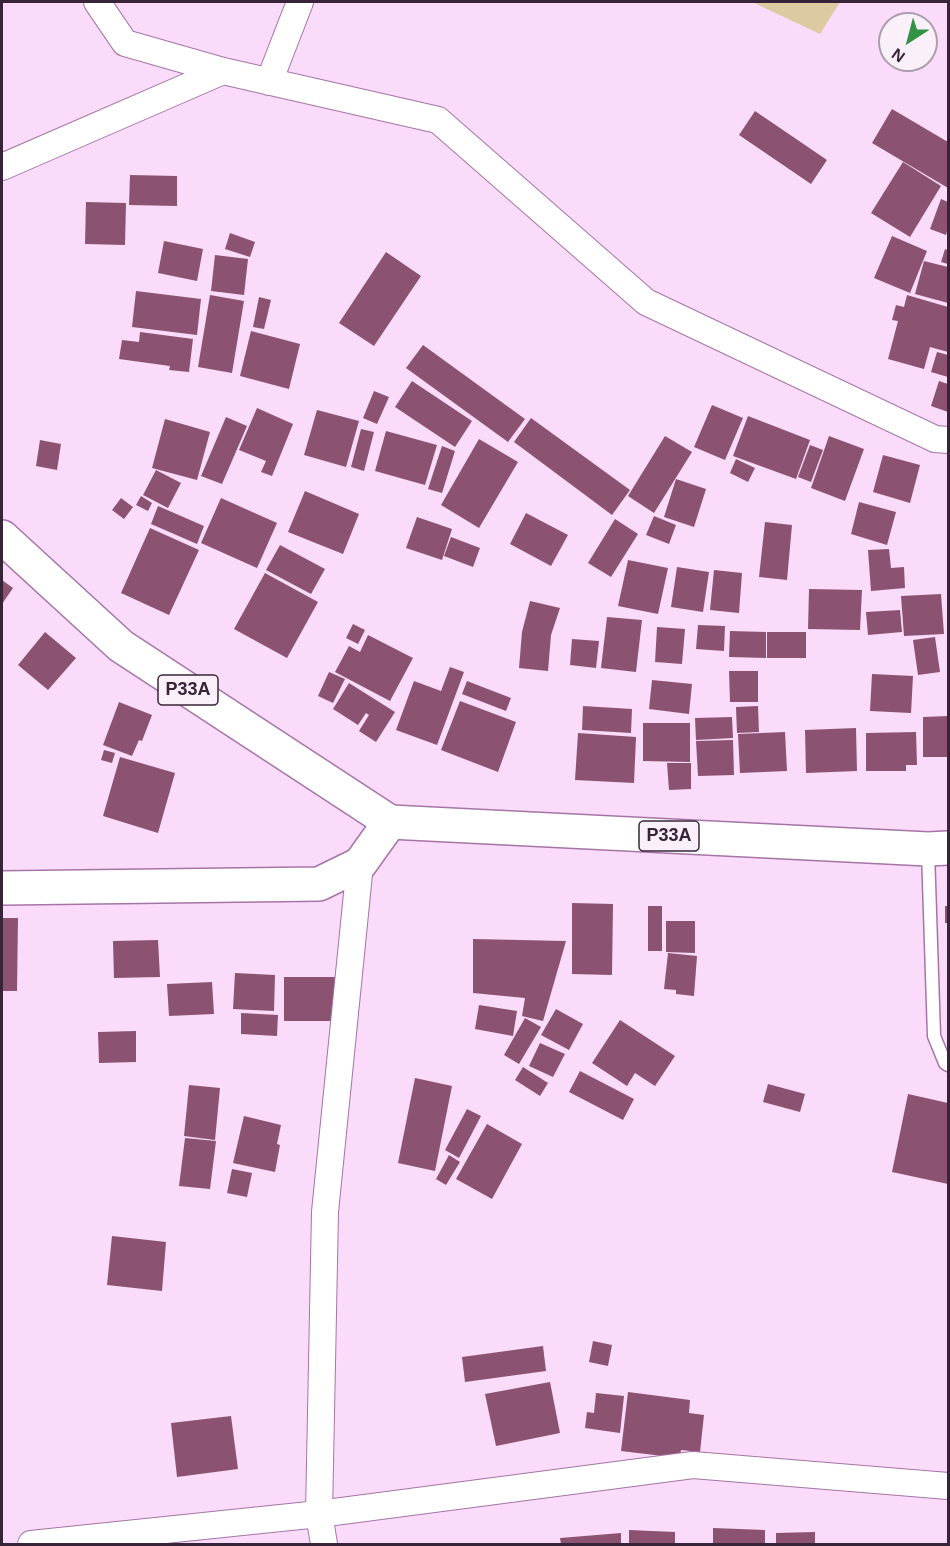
<!DOCTYPE html>
<style>
body{margin:0}
#map{position:relative;width:950px;height:1546px;overflow:hidden;background:#fadbf9;font-family:Arial,sans-serif}
canvas{display:block}
.frame{position:absolute;inset:0;border:3px solid #382438;pointer-events:none}
.north{position:absolute;left:878px;top:12px;width:60px;height:60px;box-sizing:border-box;background:#faf0fa;border:2px solid #ac9eac;border-radius:50%;rotate:216deg;font-size:16px;font-weight:700;line-height:24px;text-align:center;color:#382438}
.north::after{content:'';display:block;margin:auto;width:21px;height:27px;background:#329245;clip-path:polygon(50% 0,100% 100%,50% 72%,0 100%)}
</style>
<div id="map">
<canvas width="950" height="1546"></canvas>
<div class="frame"></div>
<div class="north">N</div>
</div>
<script>
const ctx = document.querySelector('canvas').getContext('2d');
ctx.lineJoin = 'round';
function fill(path, color) {
  ctx.fillStyle = color;
  ctx.fill(path, 'evenodd');
}
function shape(rows) {
  const path = new Path2D();
  for (const r of rows) {
    path.moveTo(r[0], r[1]);
    for (let i = 2; i < r.length; i += 2) path.lineTo(r[i], r[i + 1]);
  }
  return path;
}
function trace(path, color, width, dash) {
  ctx.strokeStyle = color;
  ctx.lineWidth = width;
  ctx.lineCap = dash ? 'butt' : 'round';
  ctx.setLineDash(dash || []);
  ctx.stroke(path);
}
function drawText(font, color, halo, rows, align = 'center') {
  ctx.font = font + ' Arial,sans-serif';
  ctx.lineWidth = 6;
  ctx.setLineDash([]);
  ctx.textBaseline = 'middle';
  ctx.strokeStyle = halo;
  ctx.fillStyle = color;
  for (const [text, x, y, turn = 0] of rows) {
    ctx.save();
    ctx.translate(x, y);
    ctx.rotate((+turn || 0) * Math.PI / 180);
    ctx.textAlign = isNaN(turn) ? turn : align;
    if (halo) ctx.strokeText(text, 0, 0);
    ctx.fillText(text, 0, 0);
    ctx.restore();
  }
}
const green = shape([
 [752,2,840,2,820,34]
]);
const building = shape([
 [892,109,948,142,948,188,872,143],
 [755,111,827,160,811,184,739,135],
 [903,162,941,186,910,237,871,213],
 [130,175,177,176,177,206,129,205],
 [941,199,948,202,948,228,946,235,930,229],
 [86,202,126,203,125,245,85,244],
 [230,233,255,242,250,257,225,249],
 [892,236,927,251,910,293,874,278],
 [164,241,203,249,197,281,158,273],
 [945,249,948,250,948,264,941,262],
 [386,252,421,276,374,346,339,323],
 [215,255,248,259,244,295,211,291],
 [924,261,948,267,948,303,915,294],
 [136,291,201,299,197,335,132,327],
 [210,295,244,301,232,373,198,367],
 [907,295,948,307,948,352,930,347,924,369,888,359,898,321,892,320,896,305,904,307],
 [259,297,271,300,264,329,253,327],
 [251,331,300,344,289,389,240,376],
 [140,332,193,339,189,372,169,370,170,366,119,359,122,340,139,342],
 [423,345,525,419,508,442,406,368],
 [937,352,948,355,948,377,931,372],
 [412,381,472,421,455,447,395,407],
 [939,381,948,384,948,412,931,406],
 [374,391,389,397,377,424,363,418],
 [712,405,743,418,725,460,694,447],
 [257,408,293,424,272,476,261,472,266,461,239,450],
 [317,410,359,421,346,467,304,455],
 [748,416,810,440,796,479,733,456],
 [226,417,247,426,222,484,201,476],
 [531,418,630,490,612,515,514,442],
 [165,419,210,432,197,480,152,468],
 [361,429,374,432,364,471,351,467],
 [386,431,437,445,425,485,375,471],
 [665,436,692,452,654,513,628,496],
 [829,436,864,449,845,501,811,488],
 [479,439,518,462,479,528,441,505],
 [40,440,61,444,57,470,36,466],
 [810,445,823,450,811,482,798,477],
 [442,446,455,451,442,493,428,489],
 [883,455,920,465,910,503,873,492],
 [736,459,755,468,748,482,730,473],
 [156,470,181,483,168,508,143,495],
 [676,479,706,489,694,527,664,517],
 [305,491,359,514,343,554,288,532],
 [141,496,152,503,148,511,136,505],
 [121,498,133,507,124,519,112,510],
 [221,498,277,523,257,568,201,543],
 [859,502,896,512,887,545,851,534],
 [158,506,204,526,197,544,151,524],
 [526,513,568,535,551,566,510,544],
 [654,516,676,525,669,544,646,535],
 [417,517,452,529,442,560,406,548],
 [615,519,638,534,611,577,588,563],
 [765,522,792,525,787,580,759,577],
 [150,528,199,550,169,615,121,593],
 [451,537,480,548,473,567,444,556],
 [280,545,325,569,311,594,266,570],
 [889,549,891,568,904,567,905,588,871,591,868,550],
 [628,560,668,568,658,614,618,606],
 [677,567,709,572,703,612,671,607],
 [714,570,742,573,739,613,710,610],
 [265,573,318,602,287,658,234,629],
 [2,580,13,588,2,604],
 [809,589,862,590,860,630,808,629],
 [941,594,944,634,904,636,901,596],
 [530,601,560,608,551,635,548,671,519,668,522,632],
 [900,610,902,632,868,635,866,612],
 [607,617,642,620,636,672,601,668],
 [353,624,365,630,358,644,346,638],
 [698,625,725,626,724,651,696,649],
 [657,627,685,629,682,664,655,662],
 [730,631,766,632,766,658,729,657],
 [45,632,76,658,48,690,18,665],
 [767,632,806,632,806,658,767,658],
 [368,635,413,658,390,701,335,672,349,646,360,652],
 [935,637,940,672,918,675,913,640],
 [572,639,599,641,596,668,570,665],
 [450,667,464,672,437,745,396,730,414,681,441,691],
 [729,671,758,671,758,702,730,702],
 [329,672,345,679,333,703,318,696],
 [872,674,913,676,911,713,870,711],
 [652,680,692,684,689,714,649,709],
 [467,681,511,698,506,711,462,694],
 [349,683,395,712,376,742,359,731,369,715,366,713,358,725,333,709],
 [460,701,516,722,498,772,441,750],
 [119,702,152,715,142,741,139,740,132,756,103,745],
 [583,706,632,709,631,733,582,730],
 [758,706,759,732,737,733,736,707],
 [948,716,948,757,923,757,923,717],
 [732,717,733,738,696,740,695,718],
 [643,723,690,723,690,762,643,761],
 [856,728,857,771,806,773,805,730],
 [785,732,787,771,740,773,738,734],
 [916,732,917,765,906,765,906,771,866,771,866,733],
 [578,733,636,737,634,783,575,780],
 [733,740,734,775,698,776,696,741],
 [104,750,115,753,112,763,101,760],
 [120,757,175,773,158,833,103,816],
 [667,763,691,763,691,789,669,790],
 [572,903,613,904,612,975,572,974],
 [648,906,662,906,662,951,648,951],
 [945,906,948,906,948,923,945,923],
 [2,918,18,918,17,991,2,991],
 [666,921,695,921,695,953,666,952],
 [473,939,566,941,543,1021,522,1016,525,998,473,993],
 [158,940,160,977,114,978,113,941],
 [668,953,697,956,694,996,676,994,676,990,664,989],
 [235,973,275,975,274,1011,233,1009],
 [284,977,338,977,339,1021,284,1021],
 [212,982,214,1014,169,1016,167,984],
 [479,1005,517,1011,513,1036,475,1029],
 [556,1009,583,1024,569,1050,541,1035],
 [241,1013,278,1015,277,1036,241,1034],
 [525,1018,541,1027,519,1064,504,1055],
 [620,1020,675,1056,655,1086,635,1073,627,1086,592,1063],
 [136,1031,136,1062,99,1063,98,1032],
 [540,1043,565,1054,553,1077,529,1066],
 [523,1067,548,1083,540,1096,515,1080],
 [580,1071,634,1099,623,1120,569,1092],
 [415,1078,452,1086,435,1171,398,1163],
 [768,1084,805,1094,800,1112,763,1102],
 [189,1085,220,1088,215,1140,184,1136],
 [908,1094,948,1103,948,1184,892,1172],
 [467,1109,481,1116,459,1158,445,1150],
 [244,1116,281,1125,277,1144,280,1145,275,1172,233,1163],
 [487,1124,522,1144,492,1199,456,1179],
 [185,1138,216,1141,210,1189,179,1186],
 [449,1155,460,1162,446,1185,436,1179],
 [232,1169,252,1173,247,1197,227,1193],
 [112,1236,166,1242,162,1291,107,1285],
 [593,1341,612,1345,608,1366,589,1362],
 [543,1346,546,1371,465,1382,462,1357],
 [550,1382,560,1433,496,1446,485,1394],
 [628,1392,690,1400,689,1413,704,1415,700,1452,681,1450,680,1458,621,1451],
 [596,1393,624,1396,620,1433,585,1428,587,1412,594,1413],
 [231,1416,238,1469,177,1477,171,1423],
 [713,1528,765,1530,765,1544,713,1544],
 [629,1530,675,1532,675,1544,629,1544],
 [815,1532,815,1544,776,1544,776,1533],
 [621,1533,621,1544,561,1544,560,1538]
]);
const lane = shape([
 [928,851,934,1036,945,1063,948,1065]
]);
const street = shape([
 [97,2,125,43,223,71,438,120,646,302,935,439,948,440],
 [269,82,300,2],
 [2,167,223,71],
 [31,1544,319,1514,693,1465,948,1486],
 [324,1544,319,1514,325,1212,360,864]
]);
const secondary = shape([
 [2,888,319,884,360,864,390,822]
]);
const primary = shape([
 [2,537,121,646,390,822,928,849,948,848]
]);
const shields = [
 [188,690,60],
 [669,836,60]
];
const shieldNames = [
 ["P33A",188,690],
 ["P33A",669,836]
];
fill(green, '#dccaa1');
fill(building, '#8b5371');
trace(lane, '#a575a5', 15);
trace(street, '#a575a5', 28);
trace(secondary, '#a575a5', 36);
trace(primary, '#a575a5', 36);
trace(lane, '#fff', 12);
trace(street, '#fff', 26);
trace(secondary, '#fff', 33);
trace(primary, '#fff', 33);
for (const [x, y, w] of shields) {
  const box = new Path2D();
  box.roundRect(x - w / 2, y - 15, w, 30, 4.5);
  ctx.fillStyle = '#faf0fa';
  ctx.fill(box);
  trace(box, '#382438', 1.5);
}
drawText('bold 18px', '#382438', null, shieldNames);
</script>
